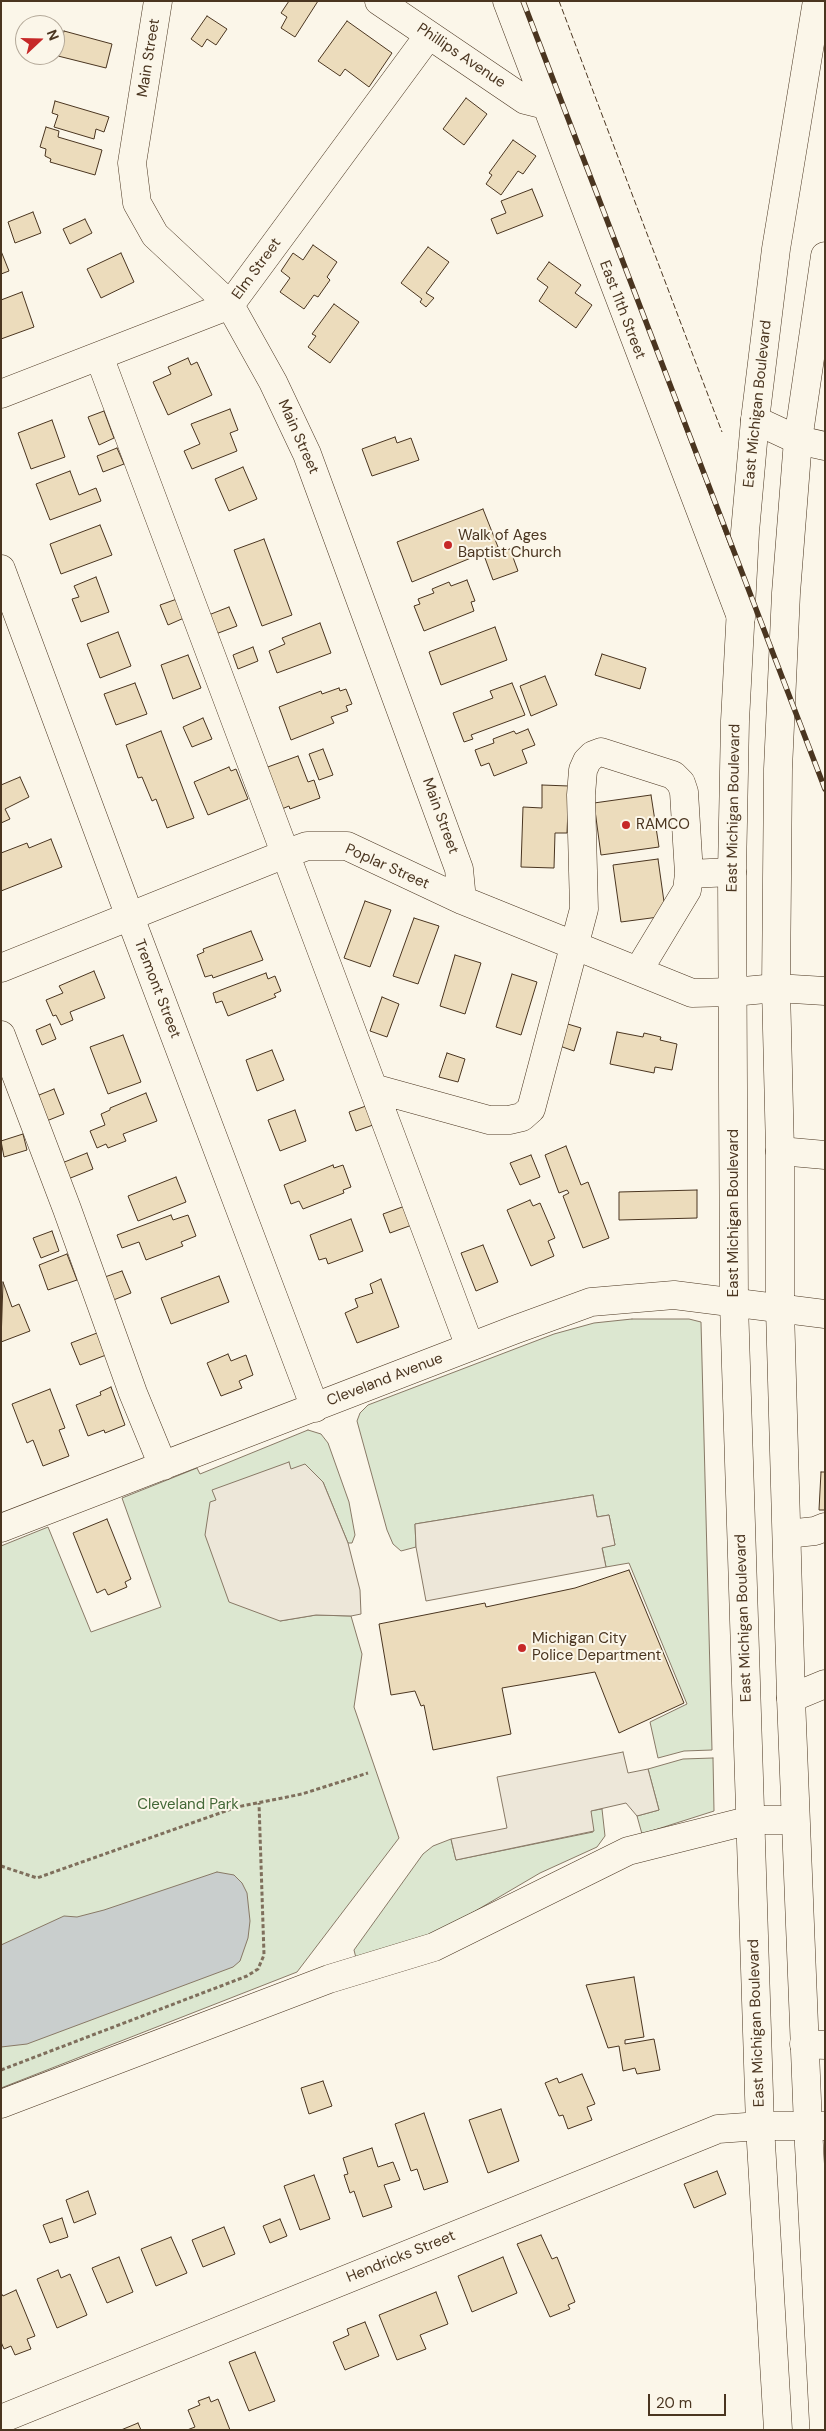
<!DOCTYPE html>
<style>
body{margin:0}
#map{position:relative;width:826px;height:2431px;overflow:hidden;background:#fbf6e9;font-family:"DM Sans",sans-serif}
canvas{display:block}
.frame{position:absolute;inset:0;border:2px solid #4a3520;pointer-events:none}
.north{position:absolute;left:15px;top:15px;width:50px;height:50px;box-sizing:border-box;background:#fbf6e9;border:1px solid #b4a999;border-radius:50%;rotate:69deg;font-size:14px;font-weight:700;line-height:20px;text-align:center;color:#4a3520}
.north::after{content:'';display:block;margin:auto;width:18px;height:22px;background:#c62828;clip-path:polygon(50% 0,100% 100%,50% 72%,0 100%)}
.scale{position:absolute;left:648px;top:2394px;width:78px;height:22px;box-sizing:border-box;border:2px solid #4a3520;border-top:0;padding-left:6px;font-size:15px;line-height:18px;white-space:nowrap;color:#4a3520;-webkit-text-stroke:4px #fbf6e9;paint-order:stroke}
</style>
<div id="map">
<canvas width="826" height="2431"></canvas>
<div class="frame"></div>
<div class="north">N</div>
<div class="scale">20 m</div>
</div>
<script>
const ctx = document.querySelector('canvas').getContext('2d');
ctx.lineJoin = 'round';
function fill(path, color) {
  ctx.fillStyle = color;
  ctx.fill(path, 'evenodd');
}
function shape(rows) {
  const path = new Path2D();
  for (const r of rows) {
    path.moveTo(r[0], r[1]);
    for (let i = 2; i < r.length; i += 2) path.lineTo(r[i], r[i + 1]);
  }
  return path;
}
function trace(path, color, width, dash) {
  ctx.strokeStyle = color;
  ctx.lineWidth = width;
  ctx.lineCap = dash ? 'butt' : 'round';
  ctx.setLineDash(dash || []);
  ctx.stroke(path);
}
function drawText(font, color, halo, rows, align = 'center') {
  ctx.font = font + ' "DM Sans",sans-serif';
  ctx.lineWidth = 4;
  ctx.setLineDash([]);
  ctx.textBaseline = 'middle';
  ctx.strokeStyle = halo;
  ctx.fillStyle = color;
  for (const [text, x, y, turn = 0] of rows) {
    ctx.save();
    ctx.translate(x, y);
    ctx.rotate((+turn || 0) * Math.PI / 180);
    ctx.textAlign = isNaN(turn) ? turn : align;
    if (halo) ctx.strokeText(text, 0, 0);
    ctx.fillText(text, 0, 0);
    ctx.restore();
  }
}
const green = shape([
 [632,1319,689,1319,701,1322,712,1750,684,1751,658,1758,650,1722,687,1704,629,1563,606,1567,602,1547,615,1545,609,1515,597,1517,593,1495,415,1524,416,1547,401,1551,393,1544,387,1530,357,1421,360,1413,368,1405,554,1334,594,1323,632,1319],
 [308,1430,321,1434,328,1443,349,1502,355,1535,352,1543,348,1543,323,1482,280,1621,316,1615,351,1616,362,1654,354,1707,399,1838,297,1972,1,2088,1,1546,48,1527,91,1632,161,1607,122,1498,197,1468,200,1474,308,1430],
 [713,1758,714,1811,642,1834,637,1816,659,1810,648,1769,683,1759,713,1758],
 [602,1809,605,1836,597,1847,540,1873,438,1933,356,1958,354,1950,423,1854,433,1846,451,1839,456,1860,593,1832,590,1811,602,1809]
]);
const parking = shape([
 [289,1462,291,1469,305,1464,323,1482,348,1543,360,1590,361,1614,351,1616,316,1615,280,1621,229,1602,205,1535,210,1502,216,1500,212,1490,289,1462],
 [593,1495,597,1517,609,1515,615,1545,602,1548,606,1567,426,1601,416,1547,415,1524,593,1495],
 [623,1752,628,1773,648,1769,659,1810,637,1816,626,1803,591,1811,594,1831,456,1860,451,1839,507,1828,497,1777,623,1752]
]);
const water = shape([
 [217,1872,234,1875,242,1883,247,1893,250,1921,248,1938,240,1961,233,1967,27,2044,1,2047,1,1945,64,1916,77,1917,104,1910,217,1872]
]);
const building = shape([
 [289,1,318,1,295,37,281,28,287,17,281,13,289,1],
 [207,16,227,29,216,45,207,39,202,47,191,39,207,16],
 [347,21,392,53,369,87,345,69,340,76,318,61,347,21],
 [64,31,112,44,106,68,58,56,64,31],
 [466,98,487,114,464,145,443,129,466,98],
 [55,101,109,117,104,132,96,129,94,139,54,127,58,115,52,113,55,101],
 [46,127,59,131,58,137,102,150,95,175,50,162,51,159,45,156,46,149,40,147,46,127],
 [513,140,536,156,523,174,518,171,501,195,486,184,492,175,489,173,513,140],
 [532,189,543,216,497,234,491,219,506,213,501,201,532,189],
 [33,212,41,233,15,243,8,222,33,212],
 [85,219,92,233,70,244,63,229,85,219],
 [313,245,337,262,327,277,330,280,318,297,314,295,304,309,280,292,290,278,281,271,293,253,303,260,313,245],
 [428,247,449,262,426,293,434,298,426,307,420,302,422,299,401,283,428,247],
 [1,251,9,271,1,274,1,251],
 [121,253,134,282,101,298,87,269,121,253],
 [549,262,581,285,575,293,592,305,576,328,539,301,548,287,537,279,549,262],
 [22,292,34,327,1,339,1,300,22,292],
 [334,304,359,322,330,363,308,347,316,336,312,334,334,304],
 [188,358,191,365,197,362,212,395,168,415,153,382,171,374,168,367,188,358],
 [230,409,238,430,230,433,237,451,192,469,184,451,200,444,191,424,230,409],
 [104,411,114,438,99,445,88,417,104,411],
 [52,420,65,457,31,469,18,433,52,420],
 [395,437,397,443,411,438,419,460,372,476,362,449,395,437],
 [117,448,124,464,103,472,97,456,117,448],
 [243,467,257,499,229,511,215,479,243,467],
 [70,471,79,495,96,488,101,501,50,520,36,484,70,471],
 [483,509,498,547,412,582,397,542,483,509],
 [100,525,112,555,61,574,50,544,100,525],
 [264,539,292,615,262,626,234,550,264,539],
 [510,549,518,571,493,580,485,558,510,549],
 [96,577,109,612,81,622,72,599,79,597,74,586,96,577],
 [467,580,475,601,471,602,474,611,424,631,414,606,420,604,418,599,434,593,432,589,449,582,451,586,467,580],
 [177,599,184,618,168,625,160,605,177,599],
 [229,607,237,626,213,635,206,616,229,607],
 [320,623,331,653,277,673,269,651,285,644,282,638,320,623],
 [495,627,507,660,441,685,429,652,495,627],
 [118,632,131,666,100,678,87,644,118,632],
 [253,647,258,661,238,669,233,655,253,647],
 [602,654,646,668,640,689,595,675,602,654],
 [188,655,201,688,173,699,161,665,188,655],
 [545,676,557,705,531,716,520,686,545,676],
 [135,683,147,714,116,725,104,694,135,683],
 [512,683,525,715,471,735,473,739,464,742,453,713,493,698,490,691,512,683],
 [339,688,340,691,346,689,352,704,346,706,348,711,331,717,334,723,291,740,279,707,321,691,322,694,339,688],
 [203,718,212,739,192,747,183,727,203,718],
 [528,729,535,745,522,750,527,763,494,776,489,763,481,766,475,750,494,743,493,739,514,731,516,734,528,729],
 [161,731,194,818,167,828,156,799,152,801,142,777,138,778,126,745,161,731],
 [323,749,333,775,319,780,309,754,323,749],
 [298,756,308,782,314,780,320,798,290,809,289,806,277,811,265,768,298,756],
 [229,767,231,771,236,769,248,799,208,815,194,782,229,767],
 [20,777,29,797,5,809,10,819,1,823,1,785,20,777],
 [542,785,569,786,567,833,555,833,554,868,521,867,523,807,542,808,542,785],
 [651,795,659,847,601,855,594,803,651,795],
 [51,839,62,867,1,891,1,853,27,843,29,848,51,839],
 [658,859,666,916,621,922,613,865,658,859],
 [365,901,391,910,370,967,344,958,365,901],
 [414,918,439,926,418,984,393,976,414,918],
 [251,931,263,960,213,978,212,975,205,977,197,955,204,952,203,949,251,931],
 [455,955,481,963,465,1014,440,1006,455,955],
 [94,971,105,998,70,1012,73,1020,61,1025,56,1015,53,1016,46,1000,63,993,59,986,94,971],
 [266,973,268,979,275,976,281,991,274,994,276,997,228,1016,222,1001,216,1003,213,993,266,973],
 [512,974,537,982,521,1035,496,1027,512,974],
 [382,997,399,1004,387,1037,370,1031,382,997],
 [561,1022,581,1028,574,1051,554,1044,561,1022],
 [50,1024,56,1039,42,1045,36,1030,50,1024],
 [617,1032,643,1037,644,1033,661,1037,660,1040,677,1044,672,1070,655,1067,654,1073,610,1064,617,1032],
 [123,1035,141,1082,108,1094,90,1047,123,1035],
 [272,1050,284,1080,257,1091,246,1060,272,1050],
 [447,1053,465,1059,458,1082,439,1077,447,1053],
 [54,1089,64,1114,44,1122,34,1097,54,1089],
 [146,1093,157,1121,123,1134,126,1141,108,1148,106,1144,97,1148,90,1131,105,1125,101,1114,110,1110,110,1108,146,1093],
 [366,1106,373,1125,356,1131,349,1112,366,1106],
 [295,1110,306,1141,280,1151,268,1120,295,1110],
 [23,1134,27,1150,4,1157,1,1141,23,1134],
 [566,1146,581,1185,588,1182,609,1238,583,1248,563,1196,569,1193,567,1190,559,1193,545,1155,566,1146],
 [87,1153,93,1169,68,1179,62,1163,87,1153],
 [531,1155,540,1177,520,1185,510,1163,531,1155],
 [333,1165,334,1168,343,1165,351,1187,343,1190,344,1193,303,1209,299,1201,291,1204,284,1185,333,1165],
 [176,1177,186,1202,138,1221,128,1196,176,1177],
 [697,1190,697,1218,619,1220,619,1192,697,1190],
 [530,1200,533,1206,540,1203,555,1238,548,1241,554,1256,531,1266,507,1210,530,1200],
 [405,1206,412,1225,390,1233,383,1214,405,1206],
 [171,1215,173,1220,188,1215,196,1236,181,1242,183,1246,146,1260,139,1242,122,1248,117,1235,171,1215],
 [351,1219,363,1251,328,1264,326,1258,319,1260,310,1235,351,1219],
 [52,1231,59,1251,41,1258,33,1238,52,1231],
 [483,1245,498,1282,476,1291,461,1253,483,1245],
 [67,1254,77,1280,48,1290,39,1265,67,1254],
 [122,1271,131,1293,111,1301,102,1278,122,1271],
 [219,1276,229,1302,171,1324,161,1298,219,1276],
 [381,1279,399,1327,357,1343,345,1313,358,1307,355,1299,373,1293,370,1284,381,1279],
 [3,1282,12,1307,19,1304,30,1331,1,1342,3,1282],
 [97,1333,106,1355,80,1365,71,1343,97,1333],
 [228,1354,231,1361,246,1355,253,1375,239,1381,242,1388,221,1396,207,1363,228,1354],
 [111,1387,125,1425,105,1433,104,1430,88,1436,76,1405,101,1395,100,1392,111,1387],
 [50,1389,65,1428,59,1430,69,1456,43,1466,33,1440,27,1443,12,1404,50,1389],
 [821,1472,825,1472,825,1510,819,1510,821,1472],
 [107,1519,131,1579,125,1582,127,1587,108,1595,105,1589,97,1593,73,1533,107,1519],
 [629,1570,684,1703,619,1733,595,1672,502,1688,511,1734,433,1750,424,1705,421,1706,415,1691,391,1695,379,1624,485,1603,486,1607,575,1588,629,1570],
 [634,1977,644,2037,625,2040,625,2044,654,2039,660,2070,637,2074,635,2068,623,2071,619,2046,608,2048,586,1985,634,1977],
 [582,2074,595,2104,587,2107,592,2120,568,2129,563,2115,559,2116,545,2083,557,2078,559,2083,582,2074],
 [323,2081,332,2106,309,2114,301,2088,323,2081],
 [501,2109,519,2161,488,2173,469,2120,501,2109],
 [424,2113,448,2182,424,2190,417,2169,411,2171,395,2124,424,2113],
 [372,2148,378,2167,393,2162,400,2180,384,2185,392,2207,363,2217,354,2191,350,2193,344,2175,348,2174,343,2158,372,2148],
 [717,2171,726,2194,694,2208,684,2184,717,2171],
 [314,2175,330,2219,300,2230,284,2186,314,2175],
 [88,2191,96,2214,74,2223,66,2200,88,2191],
 [62,2218,68,2237,50,2243,43,2225,62,2218],
 [280,2219,287,2236,270,2243,263,2226,280,2219],
 [224,2227,235,2254,203,2267,192,2240,224,2227],
 [541,2235,552,2259,557,2257,575,2302,568,2305,570,2309,550,2317,517,2244,541,2235],
 [171,2237,187,2273,156,2286,141,2249,171,2237],
 [119,2257,133,2292,107,2303,92,2268,119,2257],
 [503,2257,517,2293,472,2312,458,2276,503,2257],
 [58,2270,61,2278,70,2274,87,2315,57,2328,37,2279,58,2270],
 [16,2290,35,2336,27,2339,31,2349,15,2355,11,2346,4,2349,1,2342,1,2293,3,2296,16,2290],
 [436,2292,448,2324,420,2335,426,2349,397,2360,379,2315,436,2292],
 [365,2322,379,2356,345,2370,333,2342,349,2335,347,2329,365,2322],
 [255,2352,275,2401,249,2411,229,2362,255,2352],
 [209,2397,211,2402,218,2399,230,2430,187,2430,195,2427,188,2410,200,2405,198,2401,209,2397],
 [138,2423,141,2430,121,2430,138,2423]
]);
const path = shape([
 [1,1866,37,1878,237,1807,302,1794,368,1773],
 [1,2070,247,1976,258,1969,264,1955,259,1803]
]);
const minor = shape([
 [158,1,132,163,137,203,155,235,230,305,273,382,307,454,459,869,462,900],
 [379,1,525,100,545,105],
 [507,1,741,617],
 [99,356,470,1347],
 [1,394,230,305,429,35],
 [755,420,798,440,825,446],
 [1,569,130,917,315,1408],
 [1,968,285,854,307,846,347,846,462,900,692,993,733,992,776,988,825,991],
 [638,971,687,890,689,874,732,872],
 [1,1035,67,1209,133,1393,163,1466],
 [373,1088,489,1120,509,1120,522,1117,531,1109,584,909,581,795,583,770,587,761,593,755,601,752,673,775,681,783,684,792,689,874],
 [780,1151,825,1155],
 [1,1528,514,1330,591,1302,674,1295,825,1314],
 [787,1534,815,1531,825,1527],
 [791,1698,825,1684],
 [804,2044,825,2045],
 [1,2104,329,1979,434,1947,628,1851,751,1820,795,1820],
 [1,2419,718,2129,760,2126,825,2126]
]);
const major = shape([
 [778,2430,760,2126,734,1303,732,872,735,721,745,532,755,420,776,249,817,1],
 [824,2430,808,2126,791,1698,780,1309,780,1151,776,988,778,769,786,593,798,440,825,256]
]);
const rail = shape([
 [523,1,825,789]
]);
const fence = shape([
 [559,1,722,432]
]);
const markers = [
 [448,545,5,"#c62828"],
 [626,825,5,"#c62828"],
 [522,1648,5,"#c62828"]
];
const streetNames = [
 ["Phillips Avenue",461,56,34],
 ["Main Street",149,58,-81],
 ["Elm Street",257,269,-54],
 ["East 11th Street",622,310,69],
 ["East Michigan Boulevard",758,404,-84],
 ["Main Street",298,437,66],
 ["East Michigan Boulevard",734,808,-89],
 ["Main Street",440,816,70],
 ["Poplar Street",387,867,24],
 ["Tremont Street",157,989,69],
 ["East Michigan Boulevard",734,1213,-90],
 ["Cleveland Avenue",385,1380,-21],
 ["East Michigan Boulevard",744,1618,-92],
 ["East Michigan Boulevard",757,2023,-92],
 ["Hendricks Street",401,2257,-22]
];
const poiNames = [
 ["Walk of Ages",458,536],
 ["Baptist Church",458,553],
 ["RAMCO",636,825],
 ["Michigan City",532,1639],
 ["Police Department",532,1656]
];
const parkNames = [
 ["Cleveland Park",188,1805]
];
fill(green, '#dce7d0');
trace(green, '#887966', 1);
fill(parking, '#ede7d9');
trace(parking, '#887966', 1);
fill(water, '#c9cecd');
trace(water, '#887966', 1);
fill(building, '#ecdcbc');
trace(building, '#4a3520', 1);
trace(minor, '#4a3520', 29);
trace(major, '#4a3520', 29);
trace(path, '#7f6f5c', 3, [4, 2.5]);
trace(minor, '#fbf6e9', 28);
trace(major, '#fbf6e9', 28);
trace(rail, '#4a3520', 5.5);
trace(rail, '#fbf6e9', 4, [11]);
trace(fence, '#4a3520', 1, [6, 2.5]);
for (const [x, y, r, color] of markers) {
  const dot = new Path2D();
  dot.arc(x, y, r, 0, 2 * Math.PI);
  ctx.fillStyle = color;
  ctx.fill(dot);
  trace(dot, '#fbf6e9', 2);
}
drawText('15px', '#4a3520', '#fbf6e9', streetNames);
drawText('15px', '#4a3520', '#fbf6e9', poiNames, 'left');
drawText('15px', '#436837', '#fbf6e9', parkNames);
</script>
